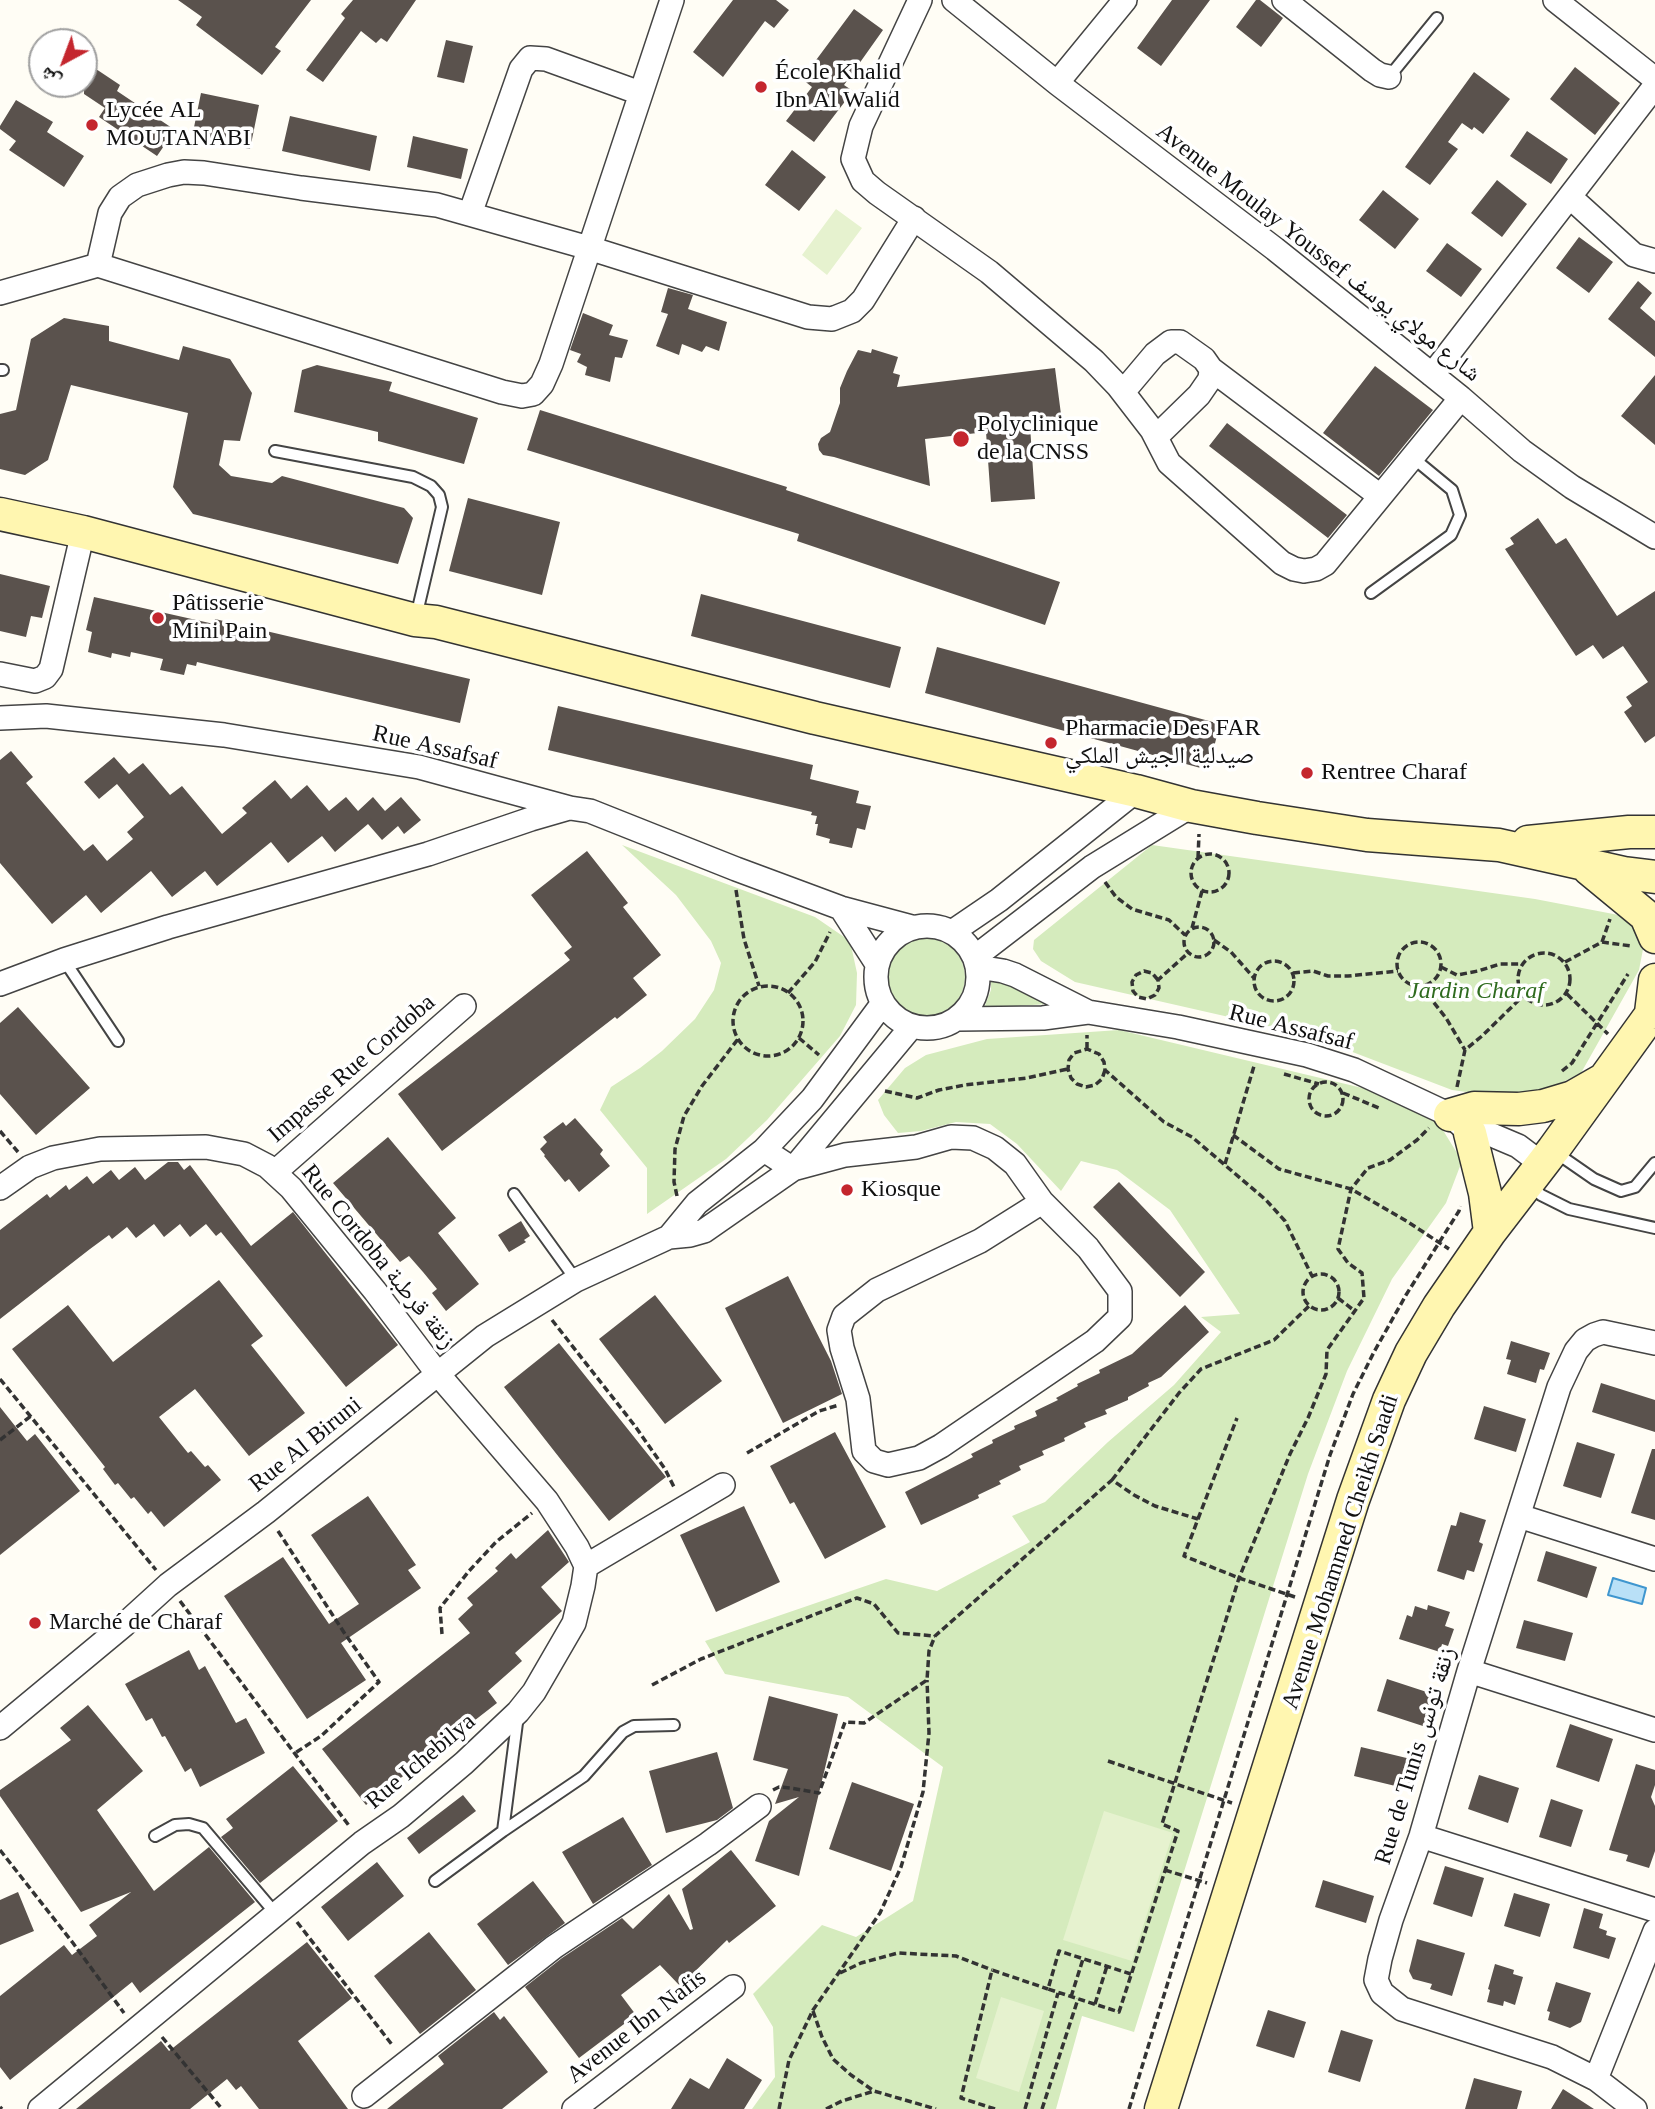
<!DOCTYPE html>
<meta charset="utf-8">
<style>
body{margin:0}
#map{position:relative;width:1655px;height:2109px;overflow:hidden;background:#fffdf5;font-family:"Times New Roman","Noto Naskh Arabic",serif}
canvas{display:block}
.north{position:absolute;left:28px;top:28px;width:70px;height:70px;box-sizing:border-box;background:#fff;border:2px solid #a0a0a0;border-radius:50%;rotate:221deg;font-size:19px;font-weight:700;line-height:28px;text-align:center;color:#111}
.north::after{content:'';display:block;margin:auto;width:24px;height:32px;background:#c4262e;clip-path:polygon(50% 0,100% 100%,50% 72%,0 100%)}
</style>
<div id="map">
<canvas width="1655" height="2109"></canvas>
<div class="north">ش</div>
</div>
<script>
const ctx = document.querySelector('canvas').getContext('2d');
ctx.lineJoin = 'round';
function fill(path, color) {
  ctx.fillStyle = color;
  ctx.fill(path, 'evenodd');
}
function shape(rows) {
  const path = new Path2D();
  for (const r of rows) {
    if (r.length === 3) {
      path.moveTo(r[0] + r[2], r[1]);
      path.arc(r[0], r[1], r[2], 0, 2 * Math.PI);
      continue;
    }
    path.moveTo(r[0], r[1]);
    for (let i = 2; i < r.length; i += 2) path.lineTo(r[i], r[i + 1]);
  }
  return path;
}
function trace(path, color, width, dash) {
  ctx.strokeStyle = color;
  ctx.lineWidth = width;
  ctx.lineCap = dash ? 'butt' : 'round';
  ctx.setLineDash(dash || []);
  ctx.stroke(path);
}
function drawText(font, color, halo, rows, align = 'center') {
  ctx.font = font + ' "Times New Roman","Noto Naskh Arabic",serif';
  ctx.lineWidth = 7;
  ctx.setLineDash([]);
  ctx.textBaseline = 'middle';
  ctx.strokeStyle = halo;
  ctx.fillStyle = color;
  for (const [text, x, y, turn = 0] of rows) {
    ctx.save();
    ctx.translate(x, y);
    ctx.rotate((+turn || 0) * Math.PI / 180);
    ctx.textAlign = isNaN(turn) ? turn : align;
    if (halo) ctx.strokeText(text, 0, 0);
    ctx.fillText(text, 0, 0);
    ctx.restore();
  }
}
const green = shape([
 [622,845,815,917,850,941,857,973,856,1005,840,1036,767,1120,726,1159,647,1214,647,1168,600,1110,611,1087,640,1068,662,1051,695,1019,714,990,721,963,711,941,676,895],
 [1152,845,1535,899,1629,917,1644,944,1639,970,1581,1073,1551,1088,1519,1094,1481,1094,1452,1090,1308,1035,1075,982,1041,961,1033,949,1034,940],
 [926,977,39],
 [991,977,1048,1004,984,1008,991,990],
 [1119,1030,1375,1091,1436,1119,1462,1161,1446,1203,1392,1279,1347,1371,1308,1474,1134,2032,1082,2016,1056,2109,752,2109,775,2077,773,2027,753,1994,822,1925,856,1937,913,1901,943,1767,848,1697,725,1674,705,1641,886,1579,937,1591,1030,1542,1012,1516,1045,1502,1108,1442,1174,1385,1221,1332,1201,1317,1240,1314,1170,1210,1117,1170,1081,1161,1061,1191,1017,1144,990,1124,956,1122,921,1131,898,1133,884,1115,878,1100,905,1068,926,1055,987,1039]
]);
const pitch = shape([
 [836,209,862,228,827,275,802,255],
 [1104,1811,1173,1833,1132,1961,1063,1940],
 [1001,1997,1044,2011,1019,2092,976,2078]
]);
const water = shape([
 [1613,1578,1646,1588,1642,1604,1608,1595,1613,1578]
]);
const building = shape([
 [178,0,311,0,275,47,281,51,262,75,196,25,202,17],
 [353,0,416,0,387,42,381,38,376,43,361,31,323,82,306,70,345,18,341,14],
 [733,0,776,0,789,10,774,28,765,21,723,77,693,52],
 [1172,0,1210,0,1161,66,1137,48],
 [1256,0,1260,0,1283,18,1261,47,1236,27],
 [854,9,883,30,844,85,853,91,814,142,786,121,812,87,802,79],
 [446,40,473,46,464,83,437,77],
 [84,61,120,85,117,91,175,130,157,156,99,117,105,108,84,94],
 [1575,67,1620,103,1595,135,1550,99],
 [1474,72,1510,99,1483,134,1474,127,1472,130,1462,123,1448,142,1458,149,1430,185,1405,167],
 [201,93,259,105,250,149,192,137],
 [16,100,53,122,47,132,84,156,64,187,9,150,16,141,0,129,0,126],
 [290,116,377,136,370,171,282,151],
 [1527,131,1568,159,1551,184,1510,156],
 [413,136,468,149,461,179,407,167],
 [792,150,826,177,799,211,765,185],
 [1497,180,1527,204,1502,237,1471,213],
 [1383,190,1419,219,1395,249,1359,220],
 [1579,237,1613,262,1589,293,1556,268],
 [1447,243,1482,269,1461,297,1426,271],
 [1638,281,1652,293,1640,308,1655,321,1655,357,1608,319],
 [668,288,693,295,688,309,727,322,719,351,706,346,702,352,682,344,679,355,656,346,668,314,661,312],
 [583,313,613,325,609,335,628,340,622,358,615,357,610,382,585,375,587,367,577,362,581,354,570,350],
 [64,318,109,326,109,341,179,360,183,346,230,359,252,393,240,441,224,440,219,465,231,476,272,483,282,476,404,508,413,518,398,564,193,514,173,487,188,413,71,385,48,460,25,475,0,469,0,414,16,410,31,339],
 [872,349,898,357,893,373,900,375,897,387,1055,368,1062,422,1030,426,1035,499,991,502,986,432,925,439,930,486,834,457,823,455,819,450,818,444,821,438,830,432,840,403,840,388,847,371,858,350,871,353],
 [317,365,392,382,389,391,478,418,464,464,378,441,378,432,294,412,302,370],
 [1375,366,1433,410,1379,476,1323,433],
 [1655,375,1655,445,1621,416],
 [540,410,787,487,786,490,1060,582,1045,625,797,541,799,534,527,450],
 [1227,423,1347,515,1328,538,1209,446],
 [468,498,560,522,542,595,449,571],
 [1538,518,1556,544,1566,538,1617,616,1655,591,1655,736,1645,743,1624,712,1632,706,1626,697,1648,682,1623,646,1603,659,1593,645,1576,656,1505,549,1514,544,1510,538],
 [0,574,50,586,42,618,31,616,26,637,0,631],
 [701,594,901,647,890,688,691,636],
 [94,597,214,624,215,619,470,679,460,723,197,662,196,666,187,664,184,675,160,670,163,659,131,652,130,657,112,653,111,658,88,652,92,632,86,630],
 [937,647,1220,724,1208,770,925,693],
 [558,706,813,765,810,779,859,791,856,803,871,806,865,830,857,828,852,848,829,843,830,839,816,835,818,824,815,824,817,816,811,815,812,812,548,750],
 [11,751,33,777,26,783,84,851,93,844,107,861,133,839,127,832,144,817,117,784,99,799,84,782,114,757,129,774,143,763,170,795,182,786,222,834,247,813,242,808,275,780,291,799,307,785,329,811,346,797,358,811,373,797,385,811,401,797,421,820,404,834,398,826,382,840,368,824,335,852,322,836,288,863,271,842,217,886,205,871,172,897,151,871,101,913,86,895,52,924,0,863,0,760],
 [587,851,628,903,623,907,661,955,633,978,647,995,617,1019,615,1017,442,1151,398,1094,570,960,564,953,572,947,531,895],
 [18,1007,90,1088,36,1135,0,1094,0,1023],
 [575,1118,603,1150,600,1154,610,1166,579,1192,569,1179,565,1182,544,1156,545,1155,540,1149,547,1142,543,1137,563,1122,566,1126],
 [388,1137,456,1218,438,1233,479,1284,446,1311,432,1293,437,1289,423,1272,409,1256,400,1262,333,1183],
 [168,1162,178,1162,184,1170,190,1165,251,1246,293,1212,398,1345,346,1387,221,1232,216,1236,206,1224,190,1237,180,1224,164,1237,154,1224,136,1238,127,1227,112,1239,109,1235,90,1249,0,1319,0,1230,47,1194,50,1198,66,1185,69,1190,87,1176,93,1184,111,1170,119,1180,135,1167,145,1180],
 [1119,1182,1205,1272,1180,1297,1093,1207],
 [521,1221,530,1236,524,1240,526,1242,509,1252,498,1235],
 [788,1276,831,1361,842,1394,783,1423,725,1308],
 [219,1280,263,1336,251,1345,305,1413,249,1456,195,1389,159,1417,188,1453,191,1451,205,1467,208,1465,221,1480,164,1527,151,1511,148,1514,134,1497,131,1499,118,1483,115,1485,103,1469,105,1467,12,1349,68,1305,113,1362],
 [655,1295,722,1381,665,1424,599,1339],
 [1185,1305,1209,1332,1161,1377,1148,1383,1149,1386,1128,1397,1128,1400,1105,1410,1107,1414,1084,1423,1086,1427,1064,1438,1065,1441,1042,1451,1044,1455,1019,1466,1021,1470,999,1481,1001,1484,978,1495,979,1498,921,1525,905,1492,973,1457,971,1454,993,1443,992,1440,1015,1429,1014,1426,1037,1416,1035,1411,1058,1400,1056,1398,1078,1386,1077,1384,1100,1373,1099,1370,1132,1354],
 [1511,1341,1550,1353,1544,1370,1540,1369,1536,1383,1507,1374,1511,1360,1506,1359],
 [559,1343,666,1477,609,1521,504,1387],
 [1601,1383,1655,1400,1655,1432,1592,1412],
 [1484,1406,1526,1419,1516,1452,1474,1439],
 [0,1407,27,1441,35,1434,80,1491,0,1555],
 [835,1432,886,1527,825,1559,794,1502,790,1504,770,1466],
 [1577,1442,1615,1454,1601,1498,1563,1486],
 [1652,1449,1655,1449,1655,1520,1631,1513],
 [368,1496,416,1565,408,1570,421,1588,341,1643,366,1680,307,1719,224,1596,283,1557,329,1624,359,1604,311,1535],
 [744,1506,780,1582,716,1612,680,1535],
 [1460,1512,1486,1520,1479,1542,1483,1544,1474,1572,1467,1570,1464,1580,1437,1571,1451,1525,1456,1526],
 [548,1530,569,1562,541,1587,562,1611,515,1653,522,1661,488,1691,497,1703,366,1805,322,1749,470,1633,458,1619,473,1605,467,1598,498,1571,495,1568,511,1553,516,1559],
 [1546,1551,1597,1567,1587,1598,1537,1581],
 [1428,1605,1450,1612,1445,1626,1454,1629,1448,1646,1442,1644,1440,1652,1399,1639,1407,1615,1412,1617,1415,1606,1427,1610],
 [1524,1620,1573,1633,1565,1661,1516,1648],
 [189,1650,199,1670,205,1666,236,1723,246,1718,265,1753,200,1787,191,1768,185,1772,165,1736,162,1737,152,1718,146,1721,125,1684],
 [1387,1679,1439,1696,1429,1728,1377,1711],
 [769,1696,838,1714,799,1876,755,1861,769,1821,799,1797,775,1804,788,1769,753,1760],
 [88,1705,143,1771,97,1810,154,1891,209,1847,255,1902,140,1993,132,1982,10,2080,0,2067,0,1996,64,1945,72,1955,97,1936,89,1925,131,1892,81,1912,0,1796,0,1790,71,1740,60,1728],
 [1570,1724,1613,1739,1599,1782,1556,1767],
 [1361,1747,1419,1761,1412,1790,1354,1776],
 [717,1752,733,1808,717,1820,666,1833,649,1771],
 [1636,1764,1655,1770,1655,1785,1651,1797,1655,1806,1655,1851,1649,1868,1626,1861,1628,1855,1609,1850],
 [293,1766,338,1821,260,1883,221,1837,233,1828,226,1819],
 [1479,1775,1519,1788,1508,1823,1468,1809],
 [852,1782,914,1804,891,1871,829,1849],
 [463,1795,476,1811,419,1854,407,1838],
 [1551,1799,1583,1810,1571,1847,1539,1837],
 [623,1817,652,1865,593,1904,562,1852],
 [731,1850,776,1906,729,1943,727,1940,680,1986,660,1965,621,1995,636,2015,579,2058,525,1987,562,1958,622,1918,633,1929,669,1894,690,1930,693,1929,682,1889],
 [377,1862,404,1896,348,1941,321,1907],
 [1445,1866,1484,1878,1472,1917,1433,1904],
 [1323,1880,1374,1896,1366,1923,1315,1907],
 [533,1881,565,1923,508,1965,477,1924],
 [18,1892,34,1931,0,1945,0,1900],
 [1514,1893,1550,1904,1540,1937,1504,1926],
 [1584,1908,1603,1914,1599,1928,1607,1931,1606,1935,1616,1938,1609,1959,1573,1948],
 [429,1932,476,1990,420,2034,374,1976],
 [1417,1939,1465,1953,1452,1996,1430,1989,1432,1984,1413,1979,1409,1971],
 [307,1942,352,1998,298,2041,348,2109,259,2109,241,2086,236,2090,227,2079,190,2109,76,2109,161,2041,169,2051],
 [1495,1964,1514,1970,1513,1974,1523,1977,1515,2005,1504,2001,1503,2006,1487,2002,1490,1990,1488,1989],
 [1556,1982,1591,1993,1581,2022,1570,2028,1548,2020,1550,2012,1547,2011],
 [1268,2010,1306,2022,1294,2058,1256,2046],
 [494,2012,500,2020,504,2016,548,2072,502,2109,387,2109,444,2064,438,2056],
 [1341,2030,1373,2040,1360,2082,1328,2072],
 [727,2058,762,2080,744,2109,671,2109,690,2078,709,2089],
 [1474,2078,1522,2091,1517,2109,1465,2109],
 [1563,2089,1594,2109,1551,2109]
]);
const path = shape([
 [1210,873,19],
 [1198,858,1199,834],
 [1105,882,1116,897,1132,909,1169,920,1185,935],
 [736,890,744,939,759,986],
 [1199,942,15],
 [1192,928,1202,891],
 [1214,940,1231,952,1254,978],
 [1602,942,1610,919],
 [1419,964,22],
 [1544,979,26],
 [1274,981,20],
 [1565,962,1602,942,1631,946],
 [1441,967,1457,975,1478,971,1500,964,1521,964],
 [1293,973,1313,971,1328,976,1348,976,1398,971],
 [1158,980,1152,973,1144,971,1136,975,1132,982,1133,991,1138,997,1147,999,1155,995,1159,988,1158,980,1188,953],
 [1421,986,1446,1018,1465,1050],
 [768,1021,35],
 [788,993,815,962,830,932],
 [1567,994,1608,1034],
 [799,1038,819,1055],
 [1087,1049,1087,1035],
 [1105,1070,1102,1079,1095,1085,1086,1087,1077,1084,1071,1078,1068,1069,1069,1060,1074,1053,1087,1049,1099,1054,1104,1062,1105,1070,1164,1122,1192,1137,1266,1200,1285,1221,1312,1276],
 [1562,1071,1572,1063,1628,974],
 [1284,1074,1319,1084],
 [1326,1099,17],
 [1457,1087,1465,1050,1482,1036,1523,996],
 [885,1091,917,1098,939,1090,965,1085,1027,1078,1068,1069],
 [1343,1093,1379,1108],
 [0,1131,18,1152],
 [1233,1135,1279,1169,1351,1189,1408,1222,1449,1249],
 [1225,1164,1254,1066],
 [677,1196,674,1182,675,1149,684,1116,702,1086,738,1039],
 [1321,1292,18],
 [1338,1298,1356,1312],
 [552,1320,635,1426,665,1469,675,1489],
 [0,1379,156,1570],
 [0,1440,31,1416],
 [747,1453,819,1411,839,1405],
 [1112,1480,1179,1393,1201,1369,1274,1340,1309,1306],
 [1198,1519,1237,1418],
 [278,1531,345,1634,379,1682,321,1736,295,1753],
 [180,1601,350,1827],
 [442,1634,440,1608,469,1571,496,1542,532,1513],
 [652,1685,701,1659,857,1598,874,1604,898,1633,935,1636],
 [1108,1761,1232,1803],
 [773,1790,779,1787,790,1788,819,1793,845,1722,864,1723,927,1680,929,1651,935,1636,1112,1480,1134,1495,1155,1506,1198,1519,1184,1556,1239,1578,1295,1597],
 [0,1850,73,1943,124,2013],
 [1165,1870,1207,1883],
 [297,1922,393,2046],
 [840,1973,861,1963,898,1953,956,1956,992,1970],
 [1131,1974,1059,1951,1048,1989,1119,2012,1178,1831,1162,1824,1239,1578,1290,1454,1308,1418,1326,1374,1327,1350,1364,1298,1362,1273,1348,1263,1338,1249,1351,1189,1368,1168,1390,1160,1417,1140,1429,1128],
 [1071,1997,1083,1959],
 [1095,2004,1107,1966],
 [813,2011,822,2037,833,2059,851,2075,874,2091,936,2109],
 [162,2037,222,2109],
 [0,2107,2,2109],
 [779,2109,789,2060,813,2010,880,1913,901,1867,923,1792,929,1733,927,1680],
 [826,2109,842,2101,874,2091],
 [995,2109,961,2098,992,1970,1048,1989],
 [1025,2109,1058,1993],
 [1042,2109,1078,1999],
 [1129,2109,1330,1455,1353,1394,1374,1352,1406,1295,1459,1211,1460,1206]
]);
const service = shape([
 [1389,77,1437,18],
 [0,370,3,370],
 [275,451,413,477,431,486,439,495,442,507,416,617],
 [1371,593,1451,535,1460,515,1452,490,1412,457],
 [64,960,118,1041],
 [1555,1152,1594,1179,1621,1191,1635,1187,1655,1163],
 [1531,1185,1541,1195,1569,1209,1655,1228],
 [514,1194,576,1280],
 [503,1831,518,1715],
 [155,1836,175,1825,189,1824,203,1828,276,1914],
 [435,1881,503,1831,584,1776,623,1732,634,1726,674,1725]
]);
const minor = shape([
 [920,0,861,126,853,159,863,181,877,193,989,272,1094,361,1118,386,1152,430,1169,463,1282,563,1294,569,1304,571,1316,569,1325,564,1461,398],
 [954,0,1057,83,1275,249,1461,398,1522,451,1572,487,1655,537],
 [1284,0,1372,70,1380,75,1389,77],
 [1555,0,1655,79],
 [1057,83,1125,0],
 [1570,197,1634,255,1655,261],
 [470,214,521,69,530,58,546,59,640,93],
 [98,265,110,213,120,197,137,185,168,175,184,172,204,173,301,188,437,205,589,248,808,317,832,319,852,311,863,300,914,218],
 [0,293,98,265,502,392,522,396,533,394,542,384,551,364,672,0],
 [1211,369,1380,496],
 [1432,375,1655,86],
 [1123,392,1155,354,1171,342,1180,342,1204,359,1211,369,1210,379,1199,395,1156,437],
 [0,674,35,681,45,677,51,669,83,532],
 [0,718,46,716,224,735,419,767,570,808,590,811,736,869,841,908,912,927],
 [841,908,877,964],
 [927,977,51],
 [952,932,999,900,1136,791],
 [975,957,1092,867,1191,806],
 [978,967,1003,971,1015,975,1088,1012,1178,1027,1307,1055,1354,1070,1450,1115,1470,1133,1492,1135,1518,1146,1542,1164],
 [0,984,64,960,168,927,428,854,531,819,569,808],
 [957,1019,1043,1018,1088,1012],
 [764,1150,793,1169,845,1155,916,1147,951,1137,973,1138,995,1148,1015,1164,1042,1202,1088,1248,1120,1291,1120,1317,1095,1341,941,1446,919,1458,888,1465,874,1461,864,1451,858,1399,842,1348,839,1330,844,1316,877,1290,980,1241,1042,1202],
 [275,1172,464,1006],
 [0,1188,30,1167,53,1158,100,1149,206,1147,244,1154,267,1166,291,1188,375,1291,437,1373,547,1501,577,1547,586,1566,583,1586,574,1623,534,1692,518,1712,464,1763,401,1816,362,1843,40,2109],
 [669,1237,697,1203,764,1150,812,1099,883,1003],
 [1519,1516,1655,1559],
 [586,1566,723,1485],
 [1469,1671,1655,1730],
 [0,1728,124,1625,168,1585,266,1512,485,1336,576,1280,669,1237,690,1235,704,1231,793,1169,912,1026],
 [1421,1836,1655,1910],
 [1596,2079,1655,1931],
 [364,2096,554,1947,708,1844,759,1806],
 [574,2109,733,1987],
 [1635,2109,1596,2079,1552,2057,1402,2009,1382,1993,1376,1980,1380,1959,1391,1920,1421,1836,1469,1671,1559,1387,1576,1351,1585,1340,1594,1335,1603,1332,1655,1343]
]);
const secondary = shape([
 [0,514,83,532,415,620,436,622,815,718,1136,791,1191,806,1257,818,1367,835,1499,845,1624,873,1655,877],
 [1528,842,1629,832,1655,832],
 [1589,869,1646,916,1655,937],
 [1651,1013,1655,980],
 [1450,1115,1474,1108,1519,1109,1543,1106,1573,1097,1601,1081],
 [1470,1133,1485,1193,1490,1232],
 [1161,2109,1353,1500,1389,1400,1411,1353,1439,1306,1490,1232,1553,1150,1655,1009]
]);
const markers = [
 [761,87,7,"#c4262e"],
 [92,125,7,"#c4262e"],
 [961,439,9,"#c4262e"],
 [158,618,7,"#c4262e"],
 [1051,743,7,"#c4262e"],
 [1307,773,7,"#c4262e"],
 [847,1190,7,"#c4262e"],
 [35,1623,7,"#c4262e"]
];
const poiNames = [
 ["École Khalid",775,73],
 ["Ibn Al Walid",775,101],
 ["Lycée AL",106,111],
 ["MOUTANABI",106,139],
 ["Polyclinique",977,425],
 ["de la CNSS",977,453],
 ["Pâtisserie",172,604],
 ["Mini Pain",172,632],
 ["Pharmacie Des FAR",1065,729],
 ["صيدلية الجيش الملكي",1065,757],
 ["Rentree Charaf",1321,773],
 ["Kiosque",861,1190],
 ["Marché de Charaf",49,1623]
];
const streetNames = [
 ["Avenue Moulay Youssef شارع مولاي يوسف",1318,253,38],
 ["Rue Assafsaf",435,748,13],
 ["Rue Assafsaf",1291,1028,14],
 ["Impasse Rue Cordoba",352,1069,-41],
 ["Rue Cordoba زنقة قرطبة",378,1257,51],
 ["Rue Al Biruni",306,1445,-39],
 ["Avenue Mohammed Cheikh Saadi",1341,1552,-72],
 ["Rue de Tunis زنقة تونس",1416,1756,-73],
 ["Rue Ichebilya",421,1762,-40],
 ["Avenue Ibn Nafis",637,2027,-38]
];
const parkNames = [
 ["Jardin Charaf",1476,992]
];
fill(green, '#d5ebbd');
fill(pitch, '#e6f2cf');
fill(water, '#b9e0f7');
trace(water, '#3f96cf', 2);
fill(building, '#5a524d');
trace(service, '#444', 14);
trace(minor, '#444', 26);
trace(secondary, '#333', 35);
trace(path, '#333', 3.5, [7, 3.5]);
trace(service, '#fff', 10);
trace(minor, '#fff', 23);
trace(secondary, '#fff6b0', 32);
for (const [x, y, r, color] of markers) {
  const dot = new Path2D();
  dot.arc(x, y, r, 0, 2 * Math.PI);
  ctx.fillStyle = color;
  ctx.fill(dot);
  trace(dot, '#fff', 2.5);
}
drawText('24px', '#111', '#fff', poiNames, 'left');
drawText('24px', '#111', '#fff', streetNames);
drawText('italic 24px', '#2f6b1f', '#fff', parkNames);
</script>
